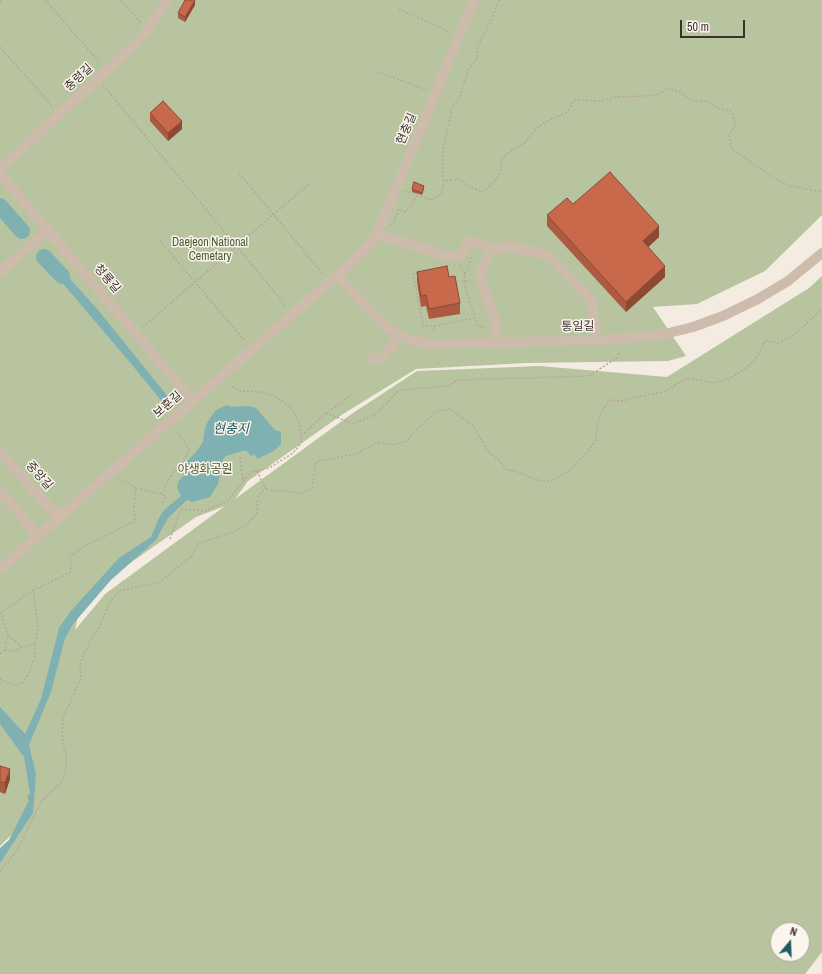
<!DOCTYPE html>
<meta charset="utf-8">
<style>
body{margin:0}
#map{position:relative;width:822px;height:974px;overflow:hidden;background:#f4ebe1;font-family:"Archivo Narrow",sans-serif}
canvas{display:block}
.north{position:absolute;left:770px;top:922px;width:40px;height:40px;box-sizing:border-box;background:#fbf5ee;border:1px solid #aea6a0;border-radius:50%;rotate:19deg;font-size:11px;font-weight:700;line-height:16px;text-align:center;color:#3b302b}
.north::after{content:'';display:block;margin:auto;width:14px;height:18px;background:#1f5a5e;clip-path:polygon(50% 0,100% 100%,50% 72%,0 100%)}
.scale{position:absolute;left:680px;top:20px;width:65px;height:18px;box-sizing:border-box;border:2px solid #3b302b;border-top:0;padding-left:5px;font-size:12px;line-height:14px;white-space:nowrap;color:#3b302b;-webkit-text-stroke:3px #fbf5ee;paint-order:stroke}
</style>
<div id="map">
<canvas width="822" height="974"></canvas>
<div class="north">N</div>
<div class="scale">50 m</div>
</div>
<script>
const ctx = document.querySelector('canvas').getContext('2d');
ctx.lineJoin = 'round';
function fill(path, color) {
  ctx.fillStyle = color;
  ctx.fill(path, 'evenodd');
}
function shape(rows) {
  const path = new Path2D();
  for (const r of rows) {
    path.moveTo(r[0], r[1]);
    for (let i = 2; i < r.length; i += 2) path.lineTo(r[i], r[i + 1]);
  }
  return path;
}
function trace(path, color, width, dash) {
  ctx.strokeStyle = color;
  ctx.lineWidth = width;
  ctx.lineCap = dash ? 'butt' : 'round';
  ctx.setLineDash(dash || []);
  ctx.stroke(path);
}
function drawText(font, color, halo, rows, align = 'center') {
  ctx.font = font + ' "Archivo Narrow","Noto Sans KR",sans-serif';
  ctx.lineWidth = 3;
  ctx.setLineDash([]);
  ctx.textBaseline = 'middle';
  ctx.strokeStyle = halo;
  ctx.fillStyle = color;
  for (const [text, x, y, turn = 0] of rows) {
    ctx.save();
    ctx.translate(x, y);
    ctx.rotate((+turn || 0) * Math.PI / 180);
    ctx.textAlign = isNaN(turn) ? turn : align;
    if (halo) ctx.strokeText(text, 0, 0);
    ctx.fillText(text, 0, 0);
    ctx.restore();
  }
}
const green = shape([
 [0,0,822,0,822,215,765,271,697,304,653,307,686,356,668,361,526,363,416,369,343,414,248,481,235,499,350,415,417,371,540,366,667,377,809,288,822,276,822,952,805,974,0,974,0,854,28,819,0,846],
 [225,506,105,594,75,630,81,603,93,589,196,517],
 [778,930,802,930,802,954,778,954]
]);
const water = shape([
 [0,201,17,221,18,226,11,226,0,213],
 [48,261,54,261,98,310,169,398,170,401,169,406,165,406,163,403,133,366,48,266],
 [227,405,232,407,249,406,256,408,275,430,281,432,281,444,274,451,257,459,255,455,251,456,246,450,226,456,223,459,218,484,210,497,192,502,187,500,168,518,156,540,111,580,73,624,65,638,51,692,29,745,36,774,33,813,0,863,0,848,9,840,29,800,27,798,30,793,24,757,0,724,0,707,25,734,41,699,59,628,70,612,119,558,151,537,159,518,164,510,181,496,177,488,178,482,184,475,184,467,189,459,196,452,203,442,205,428,208,421,216,410]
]);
const river = shape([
 [0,206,22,231],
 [44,257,62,276]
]);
const path = shape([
 [45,0,100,63],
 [121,0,141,23],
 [499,0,491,21,478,45,477,59,468,70,460,97,452,108,443,150,443,180,445,181,458,179,470,187,483,192,493,183,501,172,502,159,513,149,525,143,533,132,543,123,567,112,575,100,602,101,615,97,644,96,657,95,668,88,681,93,692,101,707,101,718,108,731,111,736,123,729,136,732,149,777,180,790,186,822,192],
 [0,2,2,0],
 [399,9,450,32],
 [0,47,53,107],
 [378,72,427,90],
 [103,85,286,306],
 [239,173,323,274],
 [405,191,431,200,441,194,445,181],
 [391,225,394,222,399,209,406,212,417,196],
 [160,241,245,341],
 [460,265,465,274,464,282,470,280],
 [417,272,413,273,423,325,435,326,475,318,478,326,484,327,483,330],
 [465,274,472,256],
 [464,282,475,318],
 [143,327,310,183],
 [422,329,423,325],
 [434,331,435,326],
 [232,387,241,391,261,392,276,397,293,409,299,423,302,442,293,453,269,468,251,472,243,481],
 [326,413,353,424,376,414,399,390,448,386,458,380,589,376,618,357,619,353],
 [301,436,326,413,349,397],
 [257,471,265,488,273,491,286,491,300,494,312,488,316,462,355,454,379,442,393,445,407,441,415,431,436,412,450,409,473,426,487,450,498,459,506,469,520,473,534,479,547,482,559,477,570,470,589,450,596,439,597,425,602,411,610,400,623,401,636,397,663,392,687,378,714,383,729,379,751,364,759,353,765,341,778,343,790,337,801,329,822,309],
 [136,488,161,494,166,497,162,505],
 [161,494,174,471,184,461,189,449,178,433],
 [170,539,181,509,204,511,228,501,243,481,240,457],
 [33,590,61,577,71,571,70,557,83,547,135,521,134,505,136,488,122,480],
 [0,613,1,613,33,590,38,628,35,644],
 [0,614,1,613,8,636,5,650,0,654],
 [8,636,16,641,22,647],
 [0,679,13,685,23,683,29,673,35,656,35,644,22,647,15,651,5,650],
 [0,871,18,849,42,800,62,782,66,769,66,756,63,743,62,728,64,715,81,678,80,664,85,652,91,639,99,627,110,602,120,591,160,582,192,556,197,544,236,531,248,523,257,513,257,499,265,488]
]);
const minor = shape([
 [0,169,132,47,147,31,147,30,162,9,167,0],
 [0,174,193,401],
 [377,234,453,258,461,255,469,241,497,250,503,246,535,252,548,256,559,266,592,301,596,340],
 [490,248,480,275,494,318,498,342],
 [0,272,48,230],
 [337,275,386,327,398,335,410,340,433,344,596,340,644,337,669,333,693,327,723,316,758,299,788,281,822,253],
 [372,358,381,358,393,346,398,335],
 [0,452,59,518],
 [0,491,38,536],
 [0,569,348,266,369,245,377,234,474,0]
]);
const wall = shape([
 [195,5,185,22,178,18,178,13],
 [150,113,182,129,168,141,150,121],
 [412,189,424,189,422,195,412,192],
 [573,204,659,237,648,247,665,277,626,312,547,226,547,215],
 [417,272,449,277,460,303,460,314,429,319,426,306,421,307,417,282],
 [0,766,10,779,5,794,0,792]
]);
const shadedWall = shape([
 [195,0,195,5,185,22,185,17],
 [182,121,182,129,168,141,168,133],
 [659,226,659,237,643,252,643,241],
 [665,266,665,277,626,312,626,302],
 [10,769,10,779,5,794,5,783]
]);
const building = shape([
 [185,0,195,0,185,17,178,13,185,0],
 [163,101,182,121,168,133,150,113,163,101],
 [610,172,659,226,643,241,665,266,626,302,547,215,567,198,573,204,610,172],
 [414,182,424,186,422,193,412,189,414,182],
 [447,266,449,277,455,276,460,303,429,309,426,295,421,296,417,272,447,266],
 [0,766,10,769,5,783,0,782,0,766]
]);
const streetNames = [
 ["충령길",79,78,-43],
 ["현충길",407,129,-67],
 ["청룡길",107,279,49],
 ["통일길",578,327,-1],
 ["보훈길",168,405,-41],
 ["중앙길",39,476,48]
];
const parkNames = [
 ["Daejeon National",210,243],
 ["Cemetary",210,257],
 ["야생화공원",205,470]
];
const waterNames = [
 ["현충지",231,430]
];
fill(green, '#b8c4a0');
fill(water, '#7fb0b2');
trace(river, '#7fb0b2', 16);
trace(path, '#b9a596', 1.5, [2, 2]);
trace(minor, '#cdbbac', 10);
fill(wall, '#ac5a40');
fill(shadedWall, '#8c4a34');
fill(building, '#c8694b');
trace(building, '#8c4a34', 1);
drawText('12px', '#3b302b', '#fbf5ee', streetNames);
drawText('12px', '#4a5a2e', '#fbf5ee', parkNames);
drawText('italic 13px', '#1f5a5e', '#fbf5ee', waterNames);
</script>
